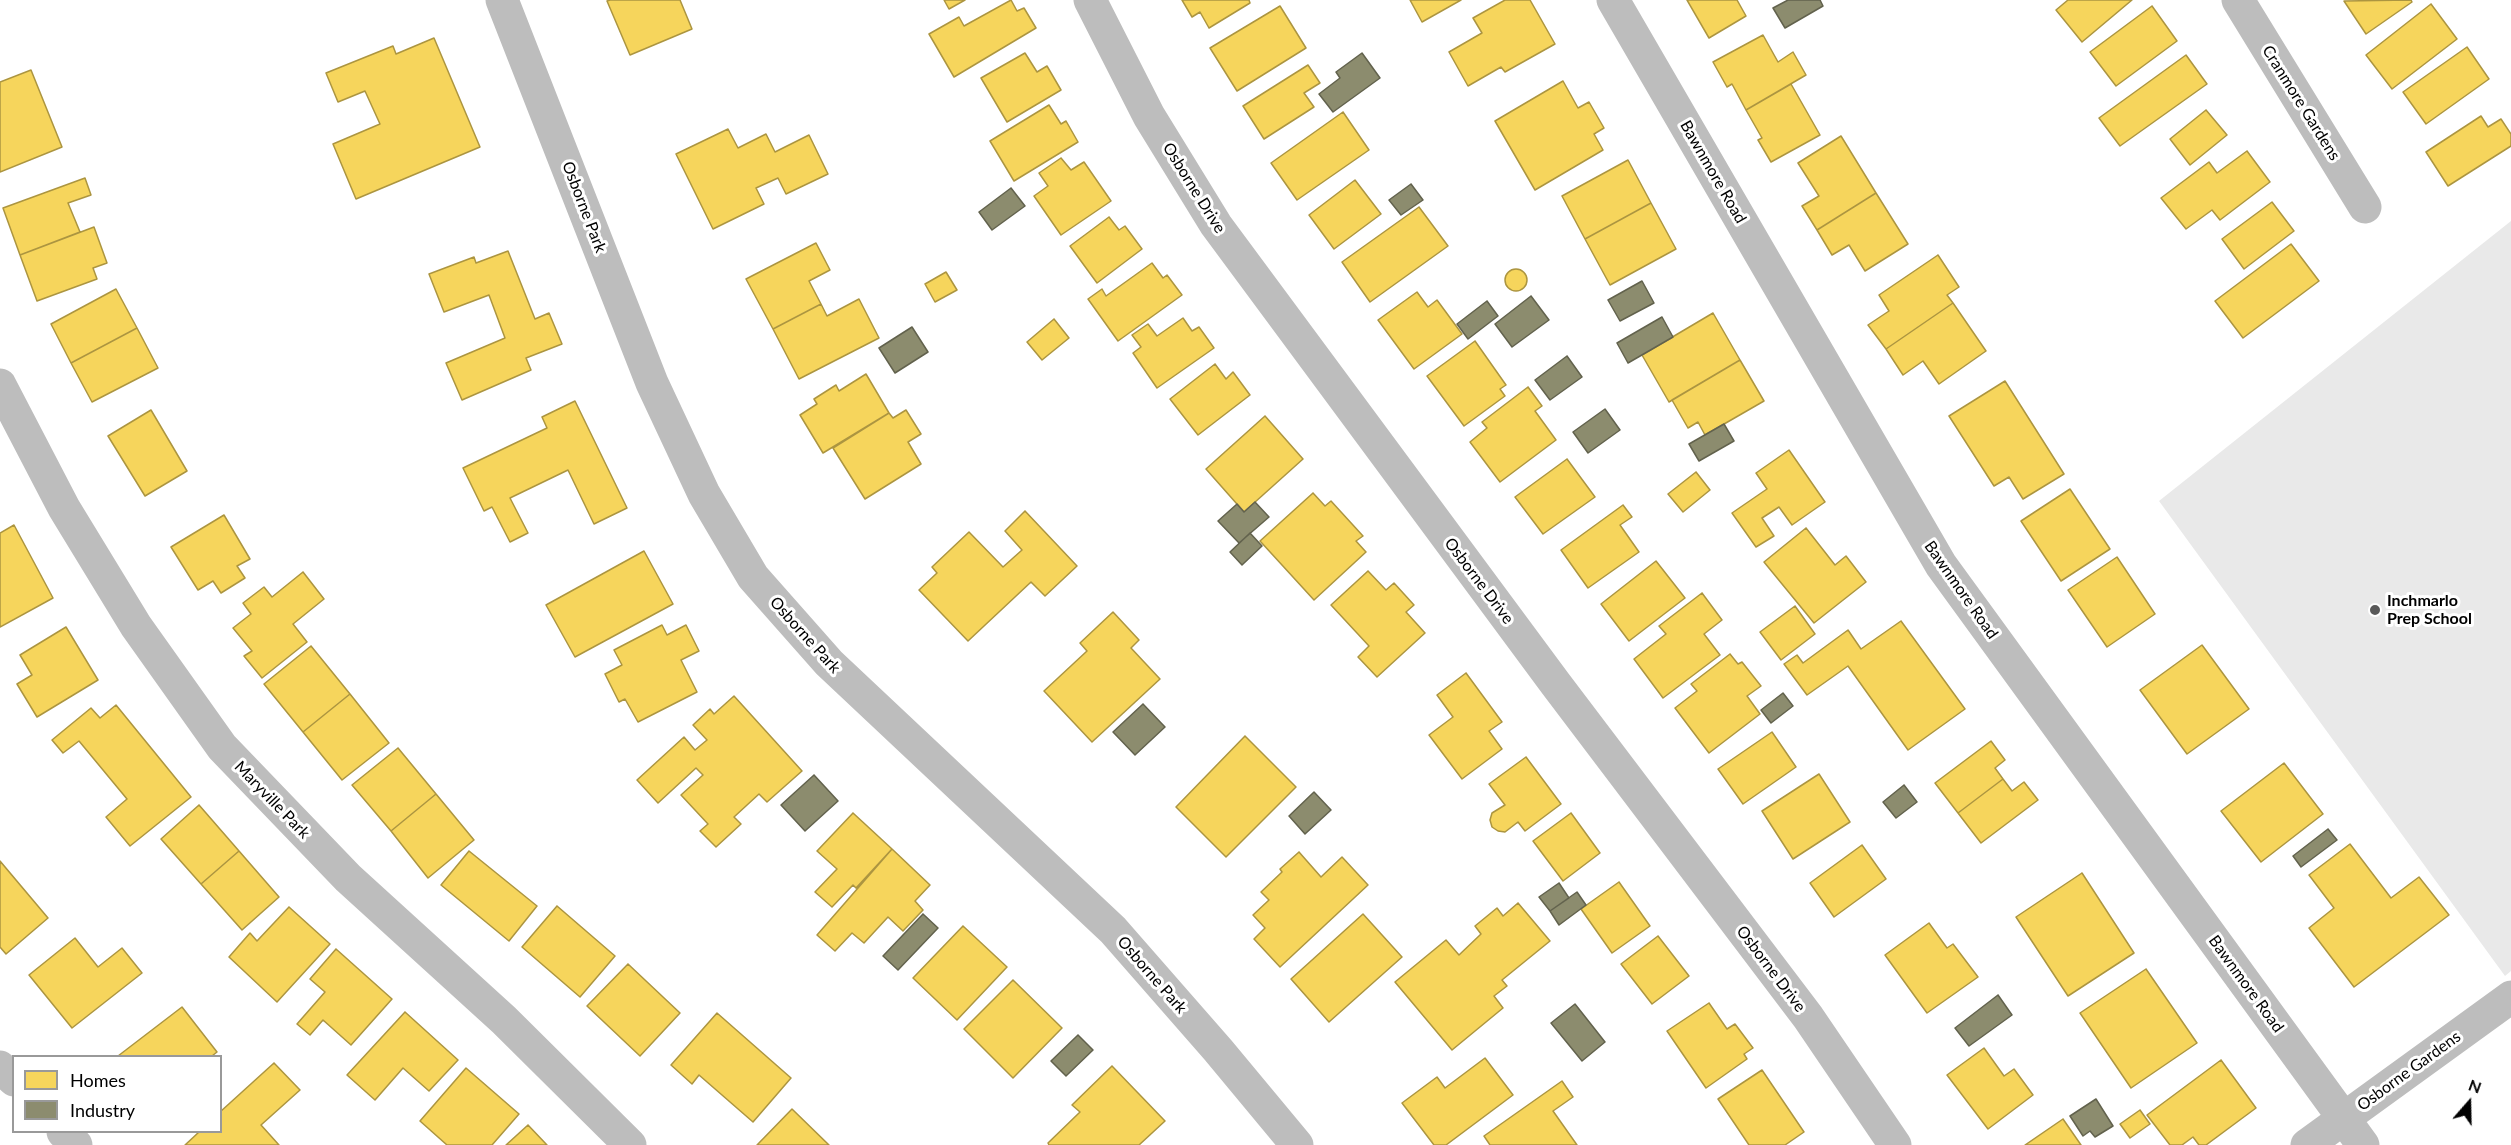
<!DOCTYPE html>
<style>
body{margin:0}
#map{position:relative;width:2511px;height:1145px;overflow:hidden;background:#fff;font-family:Lato,sans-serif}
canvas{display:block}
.legend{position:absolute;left:12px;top:1055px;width:210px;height:78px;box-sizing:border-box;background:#fff;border:2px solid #999;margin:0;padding:8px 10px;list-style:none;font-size:18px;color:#000}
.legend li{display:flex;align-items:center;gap:12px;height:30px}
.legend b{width:30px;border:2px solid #999}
.north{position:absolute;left:2439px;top:1073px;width:60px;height:60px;-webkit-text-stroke:4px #fff;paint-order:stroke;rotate:20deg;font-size:16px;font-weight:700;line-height:24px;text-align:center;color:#000}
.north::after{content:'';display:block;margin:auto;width:21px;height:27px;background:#000;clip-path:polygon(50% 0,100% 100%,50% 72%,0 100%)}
</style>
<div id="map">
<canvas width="2511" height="1145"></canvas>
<ul class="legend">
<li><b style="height:16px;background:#f6d55c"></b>Homes</li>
<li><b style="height:16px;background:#8c8c6e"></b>Industry</li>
</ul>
<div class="north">N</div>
</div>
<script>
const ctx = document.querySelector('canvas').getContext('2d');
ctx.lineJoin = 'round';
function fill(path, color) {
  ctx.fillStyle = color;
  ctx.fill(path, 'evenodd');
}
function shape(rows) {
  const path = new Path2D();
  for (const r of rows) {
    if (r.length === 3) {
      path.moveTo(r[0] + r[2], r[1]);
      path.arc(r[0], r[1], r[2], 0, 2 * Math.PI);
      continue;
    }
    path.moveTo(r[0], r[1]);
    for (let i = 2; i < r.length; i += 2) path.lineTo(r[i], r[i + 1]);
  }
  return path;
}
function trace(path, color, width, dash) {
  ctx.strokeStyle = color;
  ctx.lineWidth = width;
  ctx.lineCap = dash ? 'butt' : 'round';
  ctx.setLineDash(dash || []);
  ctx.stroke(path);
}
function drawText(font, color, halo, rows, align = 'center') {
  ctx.font = font + ' Lato,sans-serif';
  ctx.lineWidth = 6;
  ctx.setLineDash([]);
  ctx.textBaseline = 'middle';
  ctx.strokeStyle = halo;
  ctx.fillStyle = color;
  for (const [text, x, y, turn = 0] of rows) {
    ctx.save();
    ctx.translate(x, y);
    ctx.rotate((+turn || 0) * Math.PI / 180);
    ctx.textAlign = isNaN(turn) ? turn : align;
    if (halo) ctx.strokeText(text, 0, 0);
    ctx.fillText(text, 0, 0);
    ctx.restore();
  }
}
const green = shape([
 [2511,221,2511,971,2505,976,2159,501]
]);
const homes = shape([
 [610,0,680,0,692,29,630,55,607,1,610,0],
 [944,0,965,0,949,9,944,0],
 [1011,0,1017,11,1024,8,1036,28,954,77,929,34,959,17,964,26,1011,0],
 [1182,0,1249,0,1250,3,1209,28,1200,12,1192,17,1182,0],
 [1410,0,1461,0,1422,22,1410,0],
 [1505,0,1530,0,1555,44,1505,72,1501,67,1468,86,1449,52,1482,33,1473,18,1505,0],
 [1687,0,1737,0,1746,16,1709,38,1687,0],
 [2068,0,2132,0,2082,42,2056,10,2068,0],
 [2411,0,2412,2,2366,34,2344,1,2411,0],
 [2431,4,2457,39,2392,89,2366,55,2431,4],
 [1280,6,1306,48,1237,91,1210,48,1280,6],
 [2152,6,2177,41,2116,86,2090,52,2152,6],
 [1763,35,1778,62,1793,52,1806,75,1746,110,1732,84,1727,87,1713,62,1763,35],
 [434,38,480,147,356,199,333,144,380,124,365,91,338,102,326,73,393,46,396,54,434,38],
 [2467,47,2489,79,2426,124,2403,92,2467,47],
 [1025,53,1037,72,1047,66,1061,90,1007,122,981,78,1025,53],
 [2186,55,2207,84,2120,146,2099,118,2186,55],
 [1308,65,1320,83,1304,93,1314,107,1264,139,1243,106,1308,65],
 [31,70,62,147,0,172,0,82,31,70],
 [1563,81,1578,108,1589,102,1604,128,1594,134,1603,150,1535,190,1495,121,1563,81],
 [1791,84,1820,135,1771,162,1758,140,1762,138,1746,110,1791,84],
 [1049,105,1061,124,1066,121,1078,142,1014,181,990,141,1049,105],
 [2206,110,2227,135,2190,165,2170,139,2206,110],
 [1343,112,1369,150,1297,200,1271,163,1343,112],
 [2481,116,2488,127,2501,119,2511,134,2511,146,2448,186,2426,152,2481,116],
 [728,129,738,148,766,134,775,152,809,135,828,174,786,194,778,178,756,188,764,204,713,229,676,154,728,129],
 [1841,136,1876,193,1817,230,1802,206,1819,196,1798,163,1841,136],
 [2247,151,2270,182,2220,220,2212,210,2186,229,2161,198,2209,162,2217,173,2247,151],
 [1061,158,1071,170,1084,162,1111,201,1061,235,1034,196,1048,186,1039,173,1061,158],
 [1628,160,1651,203,1585,239,1562,196,1628,160],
 [85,178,91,195,68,203,80,232,20,255,3,208,85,178],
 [1355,180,1381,214,1334,249,1309,215,1355,180],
 [1876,193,1908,244,1865,271,1849,245,1832,255,1817,230,1876,193],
 [2272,202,2294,231,2244,269,2222,239,2272,202],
 [1651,203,1676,249,1610,285,1585,239,1651,203],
 [1419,207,1448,246,1370,302,1342,262,1419,207],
 [1109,217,1119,230,1125,226,1142,249,1097,283,1070,246,1109,217],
 [94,227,107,263,93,268,97,279,37,301,20,255,94,227],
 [816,243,830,270,809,281,821,304,773,329,746,279,816,243],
 [2291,244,2319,281,2243,338,2215,301,2291,244],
 [508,251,535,319,549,313,562,344,526,358,531,370,462,400,446,363,505,338,489,295,444,312,429,274,474,257,476,263,508,251],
 [1938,255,1959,287,1947,295,1953,303,1886,349,1868,325,1889,311,1879,295,1938,255],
 [1152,263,1163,278,1167,275,1182,295,1118,341,1088,299,1102,289,1106,296,1152,263],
 [1516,280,11],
 [946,272,957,290,935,302,925,284,946,272],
 [116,289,137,328,71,363,51,324,116,289],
 [1417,292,1428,307,1437,300,1462,334,1414,369,1378,320,1417,292],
 [859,299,879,338,799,379,773,329,821,304,827,316,859,299],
 [1953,303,1986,351,1939,384,1923,361,1903,375,1886,349,1953,303],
 [1713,313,1740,360,1669,402,1642,355,1713,313],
 [1183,318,1192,331,1199,327,1214,348,1157,388,1133,353,1141,347,1132,335,1148,324,1157,336,1183,318],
 [1054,319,1069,338,1042,360,1027,342,1054,319],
 [137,328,158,368,92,402,71,363,137,328],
 [1475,341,1506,385,1500,389,1505,396,1464,426,1427,376,1475,341],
 [1740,360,1764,401,1705,435,1698,422,1688,428,1672,400,1740,360],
 [1215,364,1226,379,1233,372,1250,395,1198,435,1170,399,1215,364],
 [866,374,889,413,823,453,800,415,817,404,814,399,836,385,839,391,866,374],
 [2005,381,2064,474,2023,499,2009,477,1994,486,1949,416,2005,381],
 [1528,387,1542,406,1535,411,1556,440,1500,482,1470,442,1487,428,1482,422,1528,387],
 [575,401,627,508,594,524,568,470,510,498,528,533,510,542,492,507,484,511,463,468,547,428,542,417,575,401],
 [151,410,187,471,145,496,108,436,151,410],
 [906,410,921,434,908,442,921,464,865,499,833,448,889,413,893,418,906,410],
 [1265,416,1303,459,1244,512,1206,469,1265,416],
 [1789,450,1825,502,1792,525,1779,507,1762,518,1774,536,1756,547,1732,513,1767,489,1756,473,1789,450],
 [1567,459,1595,497,1543,534,1515,497,1567,459],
 [1696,472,1710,490,1683,512,1668,494,1696,472],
 [2070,489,2110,549,2061,581,2021,521,2070,489],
 [1313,493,1325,506,1331,501,1363,536,1356,541,1366,552,1314,600,1260,541,1313,493],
 [1623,505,1632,517,1620,525,1639,552,1588,588,1561,550,1623,505],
 [1025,511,1077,566,1045,596,1031,582,968,641,919,590,937,573,932,567,969,532,1003,567,1022,550,1005,531,1025,511],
 [224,515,250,559,237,566,245,578,221,593,213,581,198,590,171,547,224,515],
 [14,525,53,598,0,627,0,533,14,525],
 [1806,528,1835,565,1846,556,1866,582,1814,623,1764,562,1806,528],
 [644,551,673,604,575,657,546,605,644,551],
 [2117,557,2155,614,2107,647,2068,590,2117,557],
 [1656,561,1685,598,1629,641,1601,604,1656,561],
 [1368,571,1386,590,1394,583,1414,605,1406,612,1425,633,1377,677,1358,657,1369,646,1331,605,1368,571],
 [303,572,324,599,293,624,307,642,262,678,244,656,252,651,233,628,251,614,243,603,264,587,272,597,303,572],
 [1702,593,1722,620,1704,634,1720,655,1663,698,1634,659,1666,634,1659,626,1702,593],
 [1795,606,1815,634,1781,660,1760,632,1795,606],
 [1113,612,1139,640,1131,648,1160,679,1092,742,1044,691,1087,651,1080,643,1113,612],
 [1901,621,1965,709,1908,750,1848,666,1807,695,1784,664,1797,655,1803,663,1848,630,1861,649,1901,621],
 [662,625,667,635,686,625,699,651,681,660,697,692,638,722,625,699,619,702,605,674,622,665,614,650,662,625],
 [66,627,98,680,37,717,17,684,32,675,20,655,66,627],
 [2202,645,2249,709,2187,754,2140,690,2202,645],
 [311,646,350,694,303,732,264,684,311,646],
 [1730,654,1738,664,1742,662,1761,686,1747,696,1760,714,1709,753,1675,708,1697,691,1691,684,1730,654],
 [1466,673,1502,722,1489,731,1502,749,1462,779,1429,735,1453,717,1437,695,1466,673],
 [350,694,389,743,342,780,303,732,350,694],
 [734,696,802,771,767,802,759,794,734,817,741,824,716,847,700,831,708,824,681,795,703,775,696,768,658,803,637,780,684,737,695,750,707,740,693,725,710,709,714,714,734,696],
 [116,705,191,797,130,846,106,817,127,799,79,741,63,753,52,740,91,708,100,718,116,705],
 [1772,732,1796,767,1743,804,1718,769,1772,732],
 [1245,736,1296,787,1226,857,1176,807,1245,736],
 [1991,741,2005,760,1995,768,2003,779,1958,813,1935,783,1991,741],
 [398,748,436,794,391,831,352,785,398,748],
 [1526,757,1561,804,1525,831,1518,822,1505,832,1498,831,1492,827,1490,820,1492,813,1505,805,1489,784,1526,757],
 [2284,763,2323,814,2261,862,2221,811,2284,763],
 [1819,774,1850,822,1793,859,1762,811,1819,774],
 [2003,779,2012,791,2024,782,2038,800,1981,843,1958,813,2003,779],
 [436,794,474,840,428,878,391,831,436,794],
 [199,805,239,851,201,884,161,839,199,805],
 [853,813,892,849,856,888,853,885,832,907,815,892,837,869,817,851,853,813],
 [1571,813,1600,853,1563,881,1533,841,1571,813],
 [2350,844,2391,898,2419,877,2449,915,2354,987,2309,928,2334,908,2309,875,2350,844],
 [1862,845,1886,879,1834,917,1810,883,1862,845],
 [892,849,930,885,915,901,923,910,903,931,888,917,864,943,852,933,835,951,817,935,892,849],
 [239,851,279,897,242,930,201,884,239,851],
 [469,851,537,906,509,941,441,885,469,851],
 [1299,852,1321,877,1342,857,1368,885,1280,967,1254,939,1265,928,1253,915,1269,900,1261,892,1282,872,1280,869,1299,852],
 [0,861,48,918,6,954,0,947,0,861],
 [2082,873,2134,953,2068,996,2016,917,2082,873],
 [1619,882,1650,926,1612,953,1581,909,1619,882],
 [1518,903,1550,941,1502,980,1507,986,1494,996,1503,1008,1452,1050,1395,982,1446,940,1459,955,1481,934,1475,926,1497,908,1503,916,1518,903],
 [557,906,615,956,580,997,522,947,557,906],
 [289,907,330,944,277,1002,229,957,250,933,257,941,289,907],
 [1363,914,1402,957,1329,1022,1291,979,1363,914],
 [1929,923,1947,948,1953,944,1978,977,1927,1013,1885,955,1929,923],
 [963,926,1007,967,957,1020,913,978,963,926],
 [1658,936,1689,976,1652,1004,1621,964,1658,936],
 [75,938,98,967,122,948,142,973,72,1028,29,975,75,938],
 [336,949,392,999,351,1045,323,1020,310,1035,297,1024,325,992,310,979,336,949],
 [628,964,680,1013,640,1056,587,1006,628,964],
 [2146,969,2197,1043,2131,1088,2080,1013,2146,969],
 [1013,980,1062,1028,1013,1078,964,1029,1013,980],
 [1709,1003,1727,1029,1735,1024,1753,1048,1744,1054,1747,1059,1706,1088,1667,1031,1709,1003],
 [182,1007,217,1052,212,1056,118,1056,182,1007],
 [405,1012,458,1060,429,1091,403,1068,375,1100,347,1075,405,1012],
 [717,1013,791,1078,753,1122,699,1075,692,1084,671,1065,717,1013],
 [1984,1048,2004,1076,2014,1069,2033,1095,1988,1129,1947,1075,1984,1048],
 [1485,1058,1513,1095,1446,1145,1434,1145,1402,1103,1437,1077,1445,1088,1485,1058],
 [2221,1060,2256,1108,2206,1145,2199,1145,2193,1137,2182,1145,2170,1145,2147,1115,2221,1060],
 [274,1063,300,1090,261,1125,279,1145,185,1145,199,1132,220,1132,220,1112,274,1063],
 [1112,1066,1165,1121,1139,1145,1049,1145,1048,1143,1080,1112,1072,1105,1112,1066],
 [466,1068,519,1114,492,1145,447,1145,420,1121,466,1068],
 [1762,1070,1804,1132,1785,1145,1749,1145,1718,1099,1762,1070],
 [1562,1081,1573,1097,1553,1111,1577,1145,1490,1145,1484,1136,1562,1081],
 [792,1109,829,1145,757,1145,792,1109],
 [2140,1110,2150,1124,2130,1138,2120,1124,2140,1110],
 [2063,1119,2081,1145,2025,1145,2063,1119],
 [528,1125,547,1145,506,1145,528,1125]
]);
const industry = shape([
 [1788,0,1820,0,1823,6,1785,28,1773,8,1788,0],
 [1362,53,1380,78,1333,112,1319,94,1340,78,1336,72,1362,53],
 [1411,184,1423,200,1401,215,1389,200,1411,184],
 [1011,188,1025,206,992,230,979,212,1011,188],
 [1642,281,1654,303,1620,321,1608,300,1642,281],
 [1531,296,1549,320,1512,347,1495,324,1531,296],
 [1487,301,1498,316,1468,339,1457,324,1487,301],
 [1662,317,1673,337,1628,363,1617,343,1662,317],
 [912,327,928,352,895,373,879,348,912,327],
 [1567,356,1582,377,1550,400,1535,380,1567,356],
 [1605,409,1620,430,1588,453,1573,432,1605,409],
 [1724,424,1734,441,1699,461,1689,444,1724,424],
 [1255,502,1269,517,1239,543,1218,521,1237,504,1244,512,1255,502],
 [1250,533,1262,546,1242,565,1230,552,1250,533],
 [1783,693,1793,706,1771,723,1761,710,1783,693],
 [1143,704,1165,727,1135,755,1113,732,1143,704],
 [814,775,838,801,805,831,781,805,814,775],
 [1904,785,1917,802,1896,818,1883,802,1904,785],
 [1314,792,1331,810,1305,834,1289,816,1314,792],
 [2328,829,2337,840,2301,867,2293,856,2328,829],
 [1559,883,1569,898,1550,911,1539,897,1559,883],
 [1577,892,1586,905,1559,925,1550,911,1577,892],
 [923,914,938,928,898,970,883,956,923,914],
 [1998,995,2012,1015,1969,1046,1955,1028,1998,995],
 [1575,1004,1605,1042,1582,1061,1551,1023,1575,1004],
 [1078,1035,1093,1050,1066,1076,1051,1061,1078,1035],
 [2096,1099,2113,1126,2095,1137,2090,1131,2083,1136,2070,1116,2096,1099]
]);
const street = shape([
 [502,0,652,383,704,494,753,577,829,663,1113,930,1218,1050,1297,1145],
 [1090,0,1149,116,1216,225,1555,683,1808,1017,1895,1145],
 [1613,0,1941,565,2363,1145],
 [2238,0,2365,207],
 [0,385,64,508,136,626,222,747,348,878,504,1020,630,1145],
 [0,1067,14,1080],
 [63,1132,76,1145],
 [2307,1145,2511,997]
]);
const markers = [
 [2375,610,6,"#595959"]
];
const streetNames = [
 ["Cranmore Gardens",2301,103,58],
 ["Bawnmore Road",1713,172,60],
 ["Osborne Drive",1194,188,58],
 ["Osborne Park",584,207,69],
 ["Osborne Drive",1479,581,53],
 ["Bawnmore Road",1961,590,55],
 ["Osborne Park",805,635,48],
 ["Maryville Park",272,800,46],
 ["Osborne Drive",1771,969,53],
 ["Osborne Park",1152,975,49],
 ["Bawnmore Road",2246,984,54],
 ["Osborne Gardens",2409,1071,-36]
];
const poiNames = [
 ["Inchmarlo",2387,601],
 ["Prep School",2387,619]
];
fill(green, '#e9e9e9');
fill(homes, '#f6d55c');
trace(homes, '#ac9540', 1.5);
fill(industry, '#8c8c6e');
trace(industry, '#62624d', 1.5);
trace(street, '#bdbdbd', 33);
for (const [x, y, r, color] of markers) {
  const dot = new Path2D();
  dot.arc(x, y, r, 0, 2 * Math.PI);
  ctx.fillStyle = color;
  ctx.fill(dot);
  trace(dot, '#fff', 2);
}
drawText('16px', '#000', '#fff', streetNames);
drawText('bold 16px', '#000', '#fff', poiNames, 'left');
</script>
